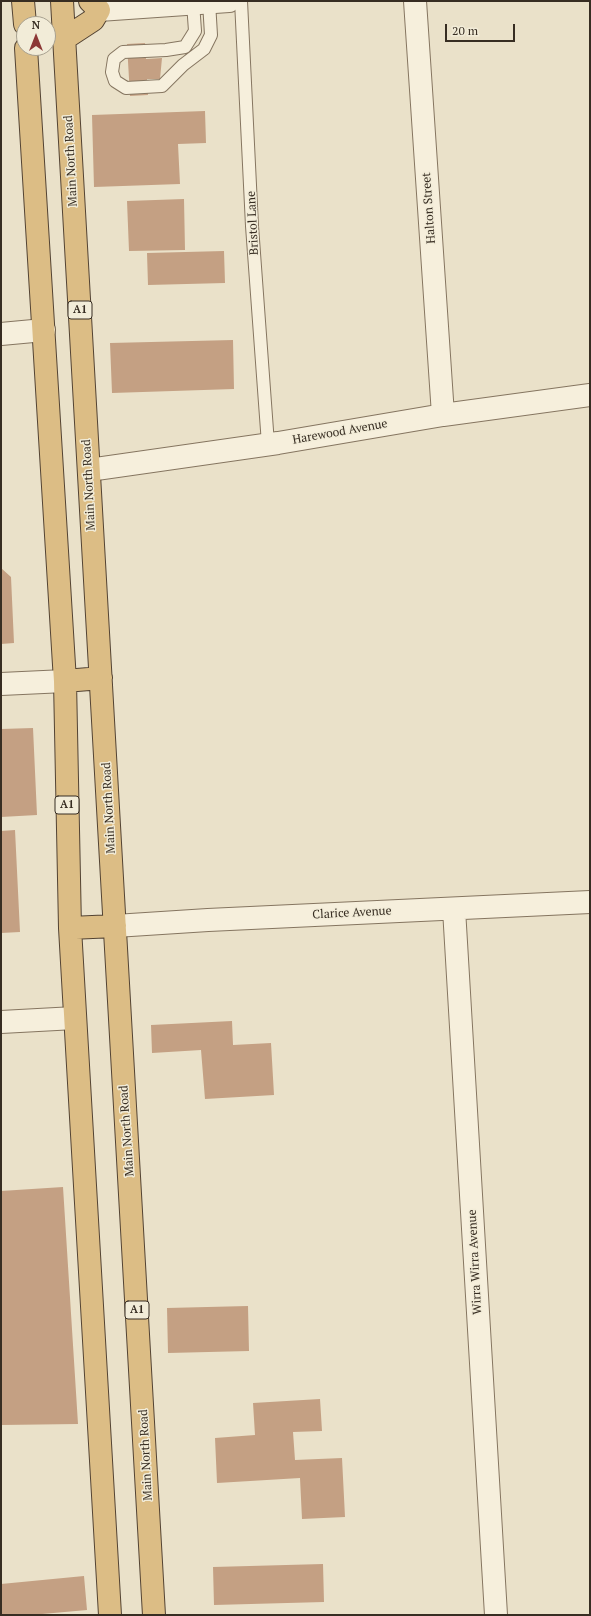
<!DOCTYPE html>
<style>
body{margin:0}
#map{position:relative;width:591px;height:1616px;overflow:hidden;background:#eae1c9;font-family:"PT Serif",serif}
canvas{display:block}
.frame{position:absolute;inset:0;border:2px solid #372d22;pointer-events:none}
.north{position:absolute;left:16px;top:16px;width:40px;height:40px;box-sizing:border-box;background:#f2ecd8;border:1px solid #a7a08f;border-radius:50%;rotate:0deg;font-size:11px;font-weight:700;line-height:16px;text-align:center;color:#372d22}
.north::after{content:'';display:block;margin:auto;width:14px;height:18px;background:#8d3836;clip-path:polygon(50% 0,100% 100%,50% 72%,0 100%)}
.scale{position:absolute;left:445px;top:24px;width:70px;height:18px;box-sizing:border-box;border:2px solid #372d22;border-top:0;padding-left:5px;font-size:12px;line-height:14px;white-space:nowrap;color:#372d22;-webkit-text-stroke:3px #f2ecd8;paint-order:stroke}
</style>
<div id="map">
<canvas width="591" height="1616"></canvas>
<div class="frame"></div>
<div class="north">N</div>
<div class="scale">20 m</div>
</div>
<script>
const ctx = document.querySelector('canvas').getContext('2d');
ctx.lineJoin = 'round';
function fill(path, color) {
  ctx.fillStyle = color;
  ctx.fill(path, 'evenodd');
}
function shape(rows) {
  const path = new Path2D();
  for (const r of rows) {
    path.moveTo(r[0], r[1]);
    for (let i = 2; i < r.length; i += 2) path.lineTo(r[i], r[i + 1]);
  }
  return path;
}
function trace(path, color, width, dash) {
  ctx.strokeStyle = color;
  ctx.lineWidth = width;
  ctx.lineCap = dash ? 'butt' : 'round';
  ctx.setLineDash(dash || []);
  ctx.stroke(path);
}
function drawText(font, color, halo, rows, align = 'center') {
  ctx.font = font + ' "PT Serif",serif';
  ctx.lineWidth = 3;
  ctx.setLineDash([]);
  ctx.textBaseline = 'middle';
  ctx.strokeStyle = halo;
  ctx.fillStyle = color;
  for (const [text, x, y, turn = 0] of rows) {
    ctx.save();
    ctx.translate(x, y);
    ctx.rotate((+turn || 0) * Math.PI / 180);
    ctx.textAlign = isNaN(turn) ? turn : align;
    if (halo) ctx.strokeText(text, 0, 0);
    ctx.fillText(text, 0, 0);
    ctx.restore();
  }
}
const building = shape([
 [145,43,146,59,162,58,160,79,147,79,148,95,130,96,127,44],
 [205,111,206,143,178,144,180,184,94,187,92,115],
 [184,199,185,250,129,251,127,201],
 [224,251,225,283,148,285,147,253],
 [233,340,234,389,112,393,110,343],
 [1,568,11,577,14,643,1,644],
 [33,728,37,815,1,817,1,729],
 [15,830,20,932,1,933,1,831],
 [232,1021,233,1045,271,1043,274,1095,205,1099,201,1050,152,1053,151,1025],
 [63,1187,78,1424,1,1425,1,1191],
 [248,1306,249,1351,168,1353,167,1308],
 [320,1399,322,1431,293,1432,295,1460,342,1458,345,1517,302,1519,300,1478,217,1483,215,1438,255,1435,253,1403],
 [323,1564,324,1602,214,1605,213,1567],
 [84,1576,87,1610,31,1615,1,1615,1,1584]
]);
const service = shape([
 [241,1,252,226,268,444],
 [193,3,195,31,185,47,166,50,123,52,114,59,112,72,115,81,126,88,162,86,183,65,204,49,211,35,209,2]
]);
const minor = shape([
 [415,1,443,415],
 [99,10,229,1],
 [1,334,44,330],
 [89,470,278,443,443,415,590,395],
 [1,684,65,681],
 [454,909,496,1615],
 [115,926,208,920,590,902],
 [1,1022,75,1018]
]);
const trunk = shape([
 [23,1,25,24],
 [62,1,154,1615],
 [64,39,93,20,99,10,90,1],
 [26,48,65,681,70,928,110,1615],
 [65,681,101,678],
 [70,928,115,926]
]);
const shields = [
 [80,310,24],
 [67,805,24],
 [137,1310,24]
];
const shieldNames = [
 ["A1",80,310],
 ["A1",67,805],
 ["A1",137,1310]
];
const streetNames = [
 ["Main North Road",71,161,-93],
 ["Halton Street",429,208,-94],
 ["Bristol Lane",253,223,-93],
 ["Harewood Avenue",340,432,-10],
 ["Main North Road",89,485,-93],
 ["Main North Road",109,808,-93],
 ["Clarice Avenue",352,913,-3],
 ["Main North Road",127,1131,-94],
 ["Wirra Wirra Avenue",475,1262,-93],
 ["Main North Road",146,1455,-93]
];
fill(building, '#c4a083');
trace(service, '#857560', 14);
trace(minor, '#857560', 24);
trace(trunk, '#534333', 24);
trace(service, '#f6efdc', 12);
trace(minor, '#f6efdc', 22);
trace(trunk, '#dcbd85', 22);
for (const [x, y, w] of shields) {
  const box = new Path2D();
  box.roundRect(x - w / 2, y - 9, w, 18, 3);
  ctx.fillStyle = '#f2ecd8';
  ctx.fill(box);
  trace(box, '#372d22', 1);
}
drawText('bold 11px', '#372d22', null, shieldNames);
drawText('12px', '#372d22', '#f2ecd8', streetNames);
</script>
